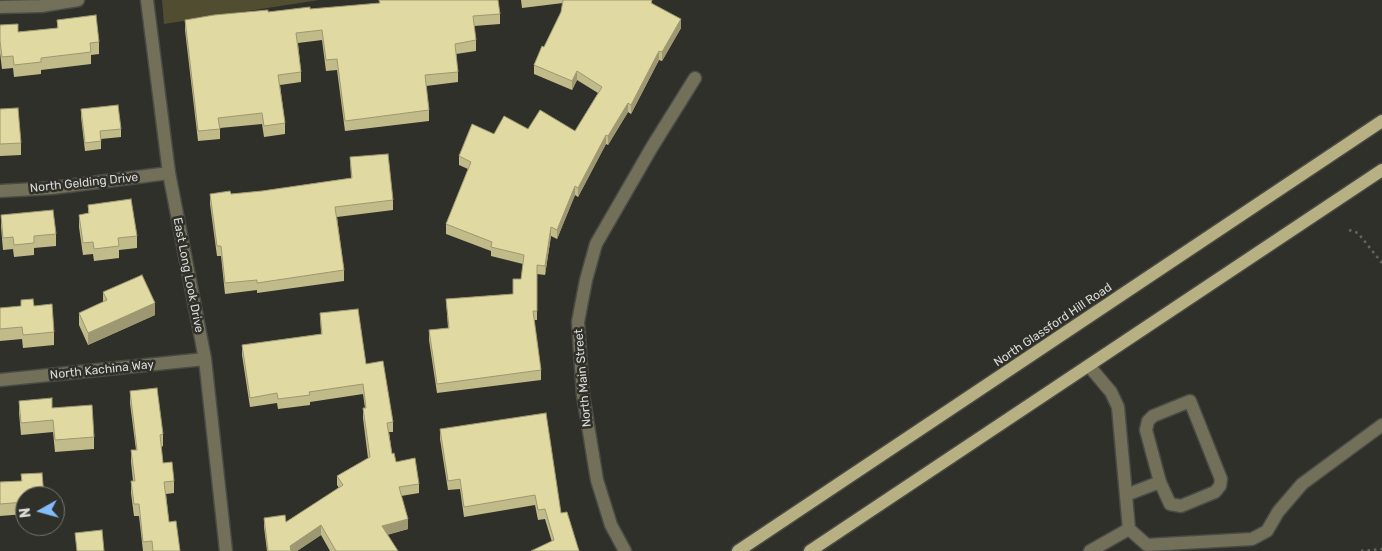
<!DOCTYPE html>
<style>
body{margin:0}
#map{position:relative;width:1382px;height:551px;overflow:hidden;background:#30302a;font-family:Rubik,sans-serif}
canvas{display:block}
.north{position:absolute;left:15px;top:486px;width:50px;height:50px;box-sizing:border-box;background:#30302a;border:1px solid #74746f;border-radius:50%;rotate:263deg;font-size:14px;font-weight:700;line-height:20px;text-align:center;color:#dbdad7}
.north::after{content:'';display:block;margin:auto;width:18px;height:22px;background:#83bcfb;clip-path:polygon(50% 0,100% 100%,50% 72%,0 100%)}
</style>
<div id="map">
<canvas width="1382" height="551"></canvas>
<div class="north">N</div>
</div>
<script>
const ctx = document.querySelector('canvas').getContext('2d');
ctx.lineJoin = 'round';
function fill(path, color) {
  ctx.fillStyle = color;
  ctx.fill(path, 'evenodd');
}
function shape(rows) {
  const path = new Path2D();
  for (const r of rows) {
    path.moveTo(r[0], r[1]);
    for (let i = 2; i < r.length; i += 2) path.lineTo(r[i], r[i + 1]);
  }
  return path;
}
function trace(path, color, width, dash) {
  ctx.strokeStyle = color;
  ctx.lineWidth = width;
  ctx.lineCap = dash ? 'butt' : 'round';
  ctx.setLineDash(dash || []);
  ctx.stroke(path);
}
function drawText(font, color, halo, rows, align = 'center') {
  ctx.font = font + ' Rubik,sans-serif';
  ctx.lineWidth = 5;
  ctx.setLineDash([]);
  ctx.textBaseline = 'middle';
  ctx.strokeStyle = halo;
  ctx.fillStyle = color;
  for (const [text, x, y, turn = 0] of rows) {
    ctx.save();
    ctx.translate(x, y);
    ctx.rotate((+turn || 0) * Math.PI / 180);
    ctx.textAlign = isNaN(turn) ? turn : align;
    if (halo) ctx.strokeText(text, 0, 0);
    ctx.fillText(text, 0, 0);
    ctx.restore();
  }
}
const green = shape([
 [162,0,319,0,164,24]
]);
const path = shape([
 [1349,230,1358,233,1382,263],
 [1361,551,1382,549]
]);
const minor = shape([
 [147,0,169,173,205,359,226,551],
 [0,7,41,6,78,0],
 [0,191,52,188,169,173],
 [1089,366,1111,392,1118,407,1129,529,1147,545,1252,539,1267,531,1278,512,1302,484,1382,425],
 [0,380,205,359],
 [1126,495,1160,482,1170,504,1181,506,1215,492,1220,486,1221,479,1190,401,1153,416,1148,421,1146,430,1160,482],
 [625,551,611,525,597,480,583,395,578,322,586,280,596,244,652,147,695,78],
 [1090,551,1129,529]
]);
const major = shape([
 [738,551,1382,121],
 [810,551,1382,170]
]);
const wall = shape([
 [521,0,651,0,652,3,681,28,662,61,659,60,631,114,628,112,608,145,606,144,578,197,575,195,557,239,551,236,545,275,537,274,537,320,534,320,541,370,541,380,437,393,429,340,429,330,448,328,446,299,513,294,521,279,523,264,491,256,491,251,446,234,446,224,468,169,459,165,459,156,494,134,528,129,575,131,598,93,577,80,572,90,534,74,534,65,544,47,561,12,563,3,522,8],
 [310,9,500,14,500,24,474,26,476,40,476,51,456,54,458,72,458,82,426,86,429,110,429,121,345,131,337,70,326,71,322,40,298,43,301,72,301,82,280,85,285,123,285,134,264,137,262,124,220,128,220,139,198,141,185,30,185,20,268,12],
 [57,20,99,42,99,54,91,55,91,64,41,70,41,74,14,77,13,68,2,69,0,53,0,25,18,32,57,28],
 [0,109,21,143,21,155,0,156],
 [81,109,121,129,121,137,101,139,101,149,85,151,81,117],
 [350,157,393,200,393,210,337,217,344,270,344,281,257,293,257,290,225,294,221,256,217,256,210,204,210,194,231,194,262,191,351,178],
 [88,205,137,236,137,248,119,250,119,258,94,261,93,254,83,255,79,227,79,215,88,213],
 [1,215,56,234,56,246,34,248,34,255,14,257,13,249,3,250,1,227],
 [103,292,155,315,88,345,79,325,79,313,103,302],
 [21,300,34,306,54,332,54,345,23,348,22,339,0,341,0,308,21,306],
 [320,313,366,364,393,422,393,432,389,432,392,454,396,462,419,484,419,493,401,496,408,529,387,535,398,551,330,551,321,535,297,551,267,551,264,527,264,518,286,522,339,488,337,485,337,476,368,458,363,418,363,408,365,408,363,394,310,402,310,405,278,409,277,403,250,407,242,355,242,345,321,334],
 [130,391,163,434,163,446,161,447,163,463,174,481,174,493,166,494,169,522,180,551,143,551,139,516,134,516,131,493,131,481,133,481,131,462,131,450,136,450,130,403],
 [19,401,52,408,94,437,94,449,55,452,53,432,21,435,19,413],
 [440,429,561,513,579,551,552,542,545,519,538,520,535,505,464,517,460,489,448,490,440,439],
 [21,474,25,496,25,514,0,516,0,482,21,481],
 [26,526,45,526,45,528,26,529]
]);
const shadedWall = shape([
 [681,19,681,28,662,61,662,52],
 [659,51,659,60,631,114,631,105],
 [577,71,577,80,572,90,572,81],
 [628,103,628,112,608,145,608,136],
 [606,135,606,144,578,197,578,188],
 [575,186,575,195,557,239,557,230],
 [551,227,551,236,545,275,545,266],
 [155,303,155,315,88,345,88,333],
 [408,519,408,529,382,536,382,526],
 [321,525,321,535,297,551,290,551,290,546]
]);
const building = shape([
 [379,0,498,0,500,14,473,16,476,40,455,44,458,72,425,75,429,110,345,121,337,59,326,60,322,30,296,33,301,72,278,75,285,123,264,126,262,113,218,118,220,129,198,131,185,20,214,15,268,10,268,12,310,7,310,9,380,3,379,0],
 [563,0,652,0,651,3,681,19,662,52,659,51,631,105,628,103,608,136,606,135,578,188,575,186,557,230,551,227,545,266,537,265,537,311,533,311,541,370,437,384,429,330,449,328,446,299,513,294,513,279,521,279,524,255,491,247,492,242,446,224,471,162,459,156,472,124,494,134,504,116,528,129,540,110,575,131,602,87,577,71,572,81,534,65,542,46,544,47,561,12,563,0],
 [96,15,99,42,90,43,91,52,41,58,41,62,14,65,13,56,2,57,0,41,0,25,18,24,18,32,58,28,57,20,96,15],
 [118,105,121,129,100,131,101,141,85,143,81,109,118,105],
 [18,108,21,143,0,144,0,109,18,108],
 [388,154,393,200,335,207,344,270,257,283,257,280,225,283,221,246,217,246,210,194,230,191,231,194,262,191,352,178,350,157,388,154],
 [131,199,137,236,118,238,119,246,94,249,93,242,83,243,79,215,89,213,88,205,131,199],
 [53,210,56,234,34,236,34,243,14,245,13,237,3,238,1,215,53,210],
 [142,275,155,303,88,333,79,313,107,300,103,292,142,275],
 [33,299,34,306,52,304,54,332,23,335,22,327,0,329,0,308,21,306,21,300,33,299],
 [358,309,366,364,383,361,393,422,387,423,392,454,394,453,396,462,415,458,419,484,399,487,408,519,382,526,398,551,336,551,321,525,290,546,291,551,268,551,264,518,285,515,286,522,343,485,337,476,370,457,363,408,366,408,363,384,309,392,310,395,278,399,277,393,250,398,242,345,322,334,320,313,358,309],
 [157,388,163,434,160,435,163,463,172,462,174,481,164,482,169,522,176,521,180,551,153,551,152,541,143,542,139,504,134,504,131,481,135,481,131,450,137,450,130,391,157,388],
 [52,398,52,408,92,405,94,437,55,440,53,420,21,423,19,401,52,398],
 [546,413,561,513,567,512,579,551,531,551,554,540,545,509,538,510,535,495,464,507,460,479,448,481,440,429,546,413],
 [42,473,44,496,25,496,25,502,0,504,0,482,22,481,21,474,42,473],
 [102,530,104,551,77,551,75,533,102,530]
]);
const streetNames = [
 ["North Gelding Drive",84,183,-6],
 ["East Long Look Drive",188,275,79],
 ["North Glassford Hill Road",1053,325,-34],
 ["North Kachina Way",102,370,-6],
 ["North Main Street",583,378,-95]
];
fill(green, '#514d30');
trace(minor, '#4b4b46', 15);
trace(major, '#4b4b46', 15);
trace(path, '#666661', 2.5, [2.5, 4]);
trace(minor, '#73705a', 12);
trace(major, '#b6b082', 12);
fill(wall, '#c1bb8a');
fill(shadedWall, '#9d9871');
fill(building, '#e0d9a1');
trace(building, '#9d9871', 1);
drawText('12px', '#dbdad7', '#30302a', streetNames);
</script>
